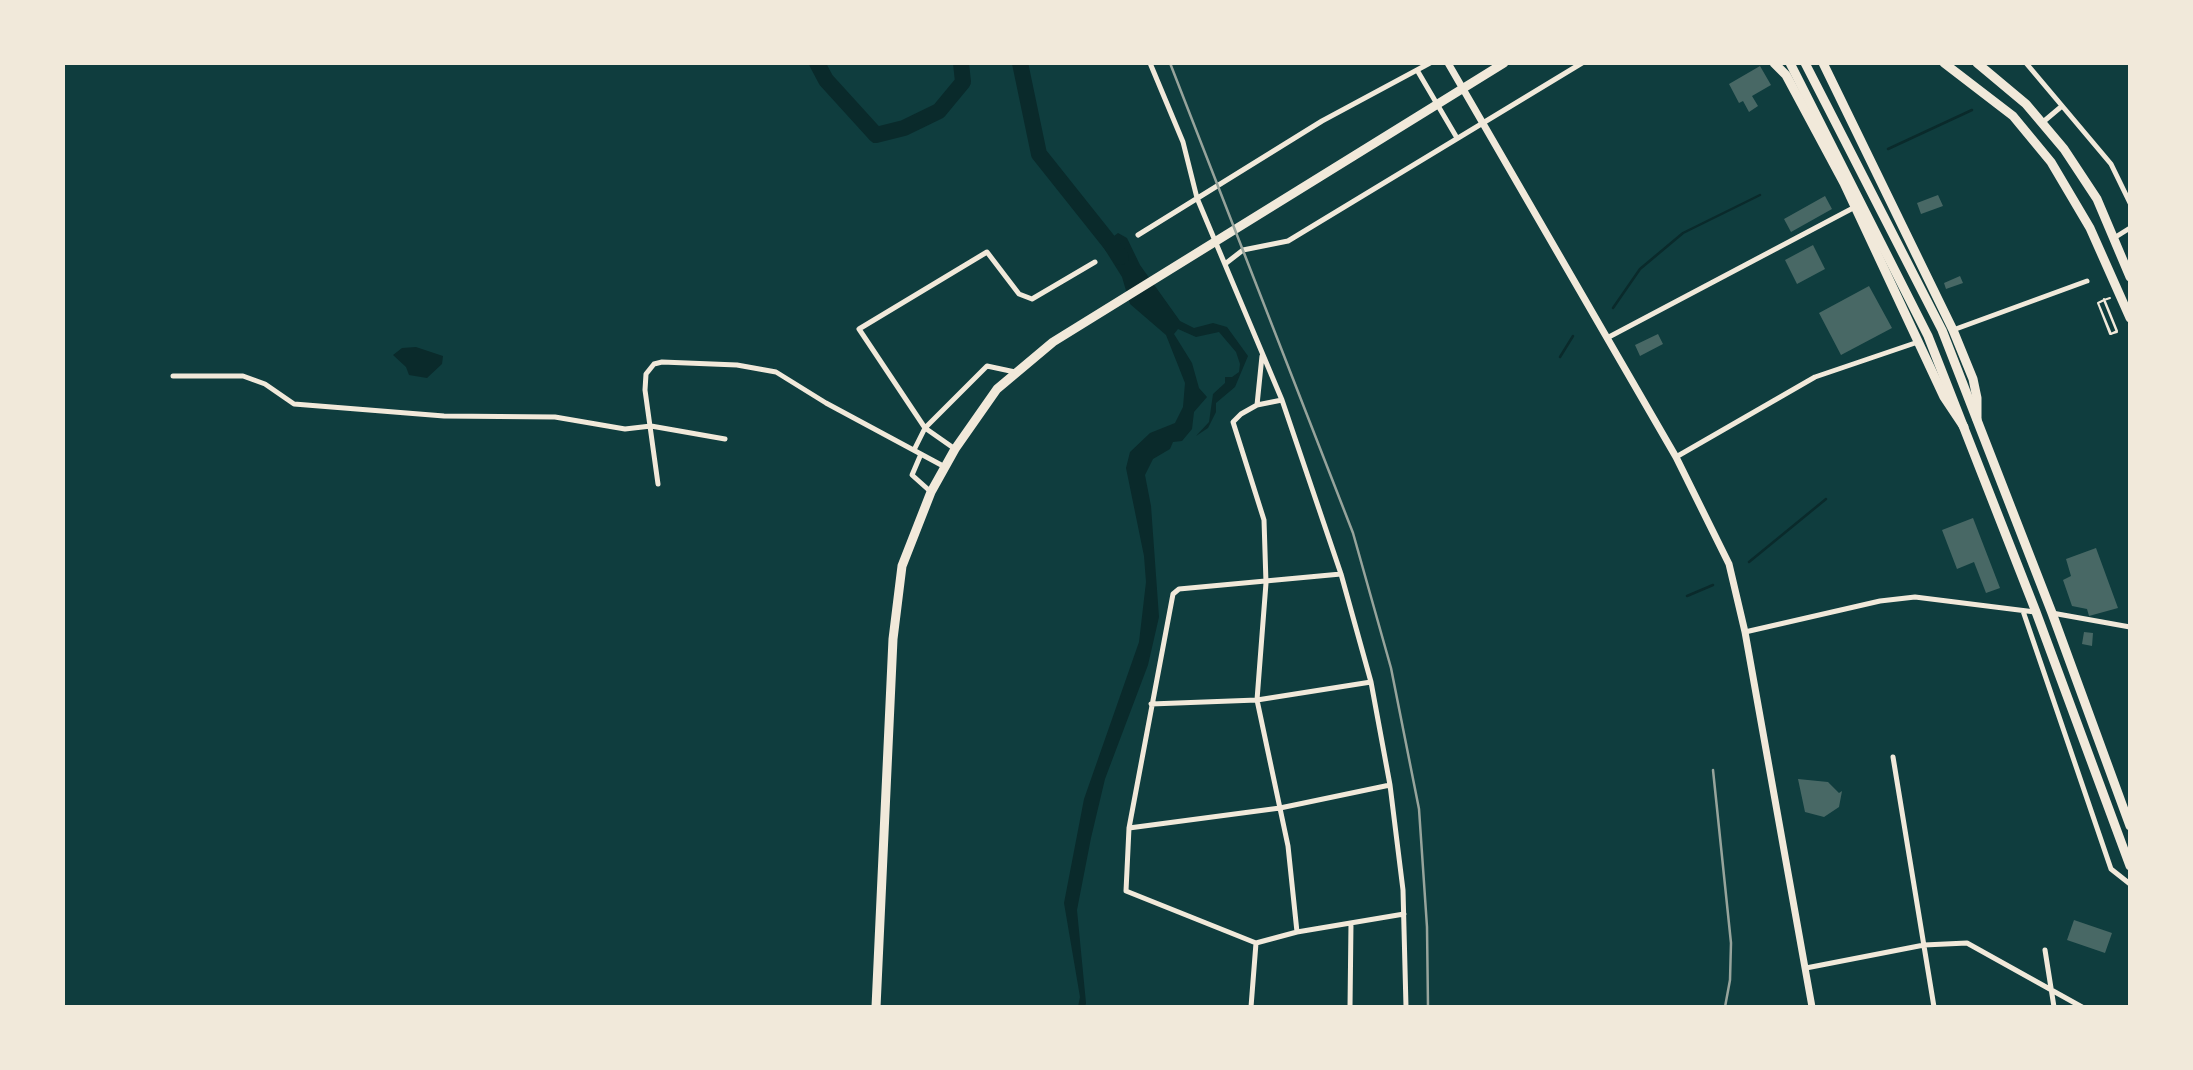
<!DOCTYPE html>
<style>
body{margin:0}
#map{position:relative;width:2193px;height:1070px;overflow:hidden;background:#0f3d3e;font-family:"Open Sans",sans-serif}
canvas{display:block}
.frame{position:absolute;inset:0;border:65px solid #f1e9da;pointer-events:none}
</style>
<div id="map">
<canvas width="2193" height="1070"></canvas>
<div class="frame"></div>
</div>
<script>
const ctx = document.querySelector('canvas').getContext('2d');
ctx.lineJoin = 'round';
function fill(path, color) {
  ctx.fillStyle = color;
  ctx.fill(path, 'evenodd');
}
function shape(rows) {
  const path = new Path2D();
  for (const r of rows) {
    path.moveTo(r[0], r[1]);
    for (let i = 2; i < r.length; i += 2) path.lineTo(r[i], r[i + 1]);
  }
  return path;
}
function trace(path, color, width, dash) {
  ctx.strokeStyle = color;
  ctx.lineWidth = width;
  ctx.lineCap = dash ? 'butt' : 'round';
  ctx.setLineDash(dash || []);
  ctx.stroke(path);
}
const water = shape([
 [1118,233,1127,238,1140,265,1180,321,1194,328,1213,323,1227,327,1248,356,1235,387,1216,403,1216,412,1208,428,1196,436,1209,422,1213,394,1225,383,1225,377,1232,377,1239,372,1240,364,1236,352,1219,332,1196,337,1178,329,1174,334,1192,363,1199,388,1207,397,1194,412,1192,429,1182,441,1173,442,1170,449,1153,459,1145,475,1151,506,1159,617,1148,665,1105,779,1091,838,1077,910,1086,1003,1085,1007,1078,1007,1080,997,1064,903,1084,799,1139,642,1146,582,1144,556,1126,468,1130,452,1150,433,1175,423,1183,407,1185,383,1166,335,1130,304,1122,277,1102,245],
 [416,347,443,356,442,364,427,378,409,375,406,367,393,355,402,348]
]);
const stream = shape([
 [1888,149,1972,110],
 [1613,308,1640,269,1683,233,1760,195],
 [1560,357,1573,336],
 [1749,562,1826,499],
 [1687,596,1713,585]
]);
const river = shape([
 [817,63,826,80,876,135,904,128,939,111,963,82,961,63],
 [1020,63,1039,154,1121,257]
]);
const building = shape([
 [1760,66,1771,85,1752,96,1758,106,1749,112,1743,101,1739,103,1729,84],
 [1938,195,1943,206,1921,214,1917,203],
 [1825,196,1832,209,1791,232,1784,219],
 [1813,245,1825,269,1797,284,1785,260],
 [1960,276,1963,283,1946,289,1944,283],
 [1869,286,1892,328,1841,355,1819,313],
 [1658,334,1663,344,1640,356,1635,345],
 [1973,518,2000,588,1986,593,1974,562,1957,569,1942,530],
 [2096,548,2118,608,2089,616,2087,609,2072,606,2063,580,2071,576,2066,559],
 [2084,632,2093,633,2092,646,2082,644],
 [1798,779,1828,782,1839,793,1842,791,1839,807,1824,817,1805,812],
 [2074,920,2112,933,2105,953,2067,940]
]);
const path = shape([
 [2104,299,2117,331,2111,334,2098,303,2104,300,2117,332,2110,334,2098,303,2104,300,2110,298]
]);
const minor = shape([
 [1150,63,1183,142,1197,198,1282,400,1341,574,1371,682,1390,785,1403,890,1406,1007],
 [2026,63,2111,164,2130,203],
 [1417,70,1457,138],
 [2043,122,2062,106],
 [1138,235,1322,121,1430,63],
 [2114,238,2130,228],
 [1225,264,1243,250,1288,241,1582,63],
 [1953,330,2087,281],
 [1607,338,1855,207],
 [173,376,243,376,265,384,294,404,444,416,555,417,625,429,651,426,725,439],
 [1282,400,1257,405,1241,414,1233,422,1264,520,1266,583,1257,700,1288,846,1297,932],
 [1257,405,1262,356],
 [955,449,925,428,859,329,987,252,1019,294,1032,299,1095,262],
 [914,450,925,428,987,366,1015,372],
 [921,454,912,475,931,492],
 [1676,457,1815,377,1918,342],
 [658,484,645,390,646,374,654,364,662,362,737,365,776,372,826,403,945,467],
 [1341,574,1179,589,1173,594,1129,828,1126,891,1256,943,1297,932,1404,914],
 [2023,611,2111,869,2130,884],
 [2052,613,2130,627],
 [1745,632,1880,601,1915,597,2035,612],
 [1151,704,1257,700,1371,682],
 [1893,757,1934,1007],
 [1129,828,1280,808,1390,785],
 [2045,950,2054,1007],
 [1806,968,1924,945,1967,943,2082,1007],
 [1251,1007,1256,943],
 [1350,1007,1351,923]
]);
const tertiary = shape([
 [1448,63,1676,457,1729,564,1745,632,1812,1007]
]);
const primary = shape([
 [1790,63,1928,336,2036,612,2130,866],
 [1805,63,1942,330,2052,613,2130,826]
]);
const trunk = shape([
 [1774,63,1786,75,1844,183,1944,397,1964,427],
 [1823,63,1953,330,1973,379,1977,398,1977,419],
 [1944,63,2013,116,2051,162,2090,228,2130,318],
 [1977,63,2026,104,2064,149,2097,199,2130,277],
 [876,1007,893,639,902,566,931,492,955,449,997,389,1053,342,1504,63]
]);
const rail = shape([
 [1170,63,1353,533,1391,668,1419,809,1427,927,1428,1007],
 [1713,770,1731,943,1730,980,1725,1007]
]);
fill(water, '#0a2a2b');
trace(stream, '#0a2a2b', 2.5);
trace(river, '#0a2a2b', 16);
fill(building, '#486865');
trace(path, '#f1e9da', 2);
trace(minor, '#f1e9da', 5);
trace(tertiary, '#f1e9da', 7);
trace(primary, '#f1e9da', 9);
trace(trunk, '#f1e9da', 9);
trace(rail, '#97a49c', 2.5);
</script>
